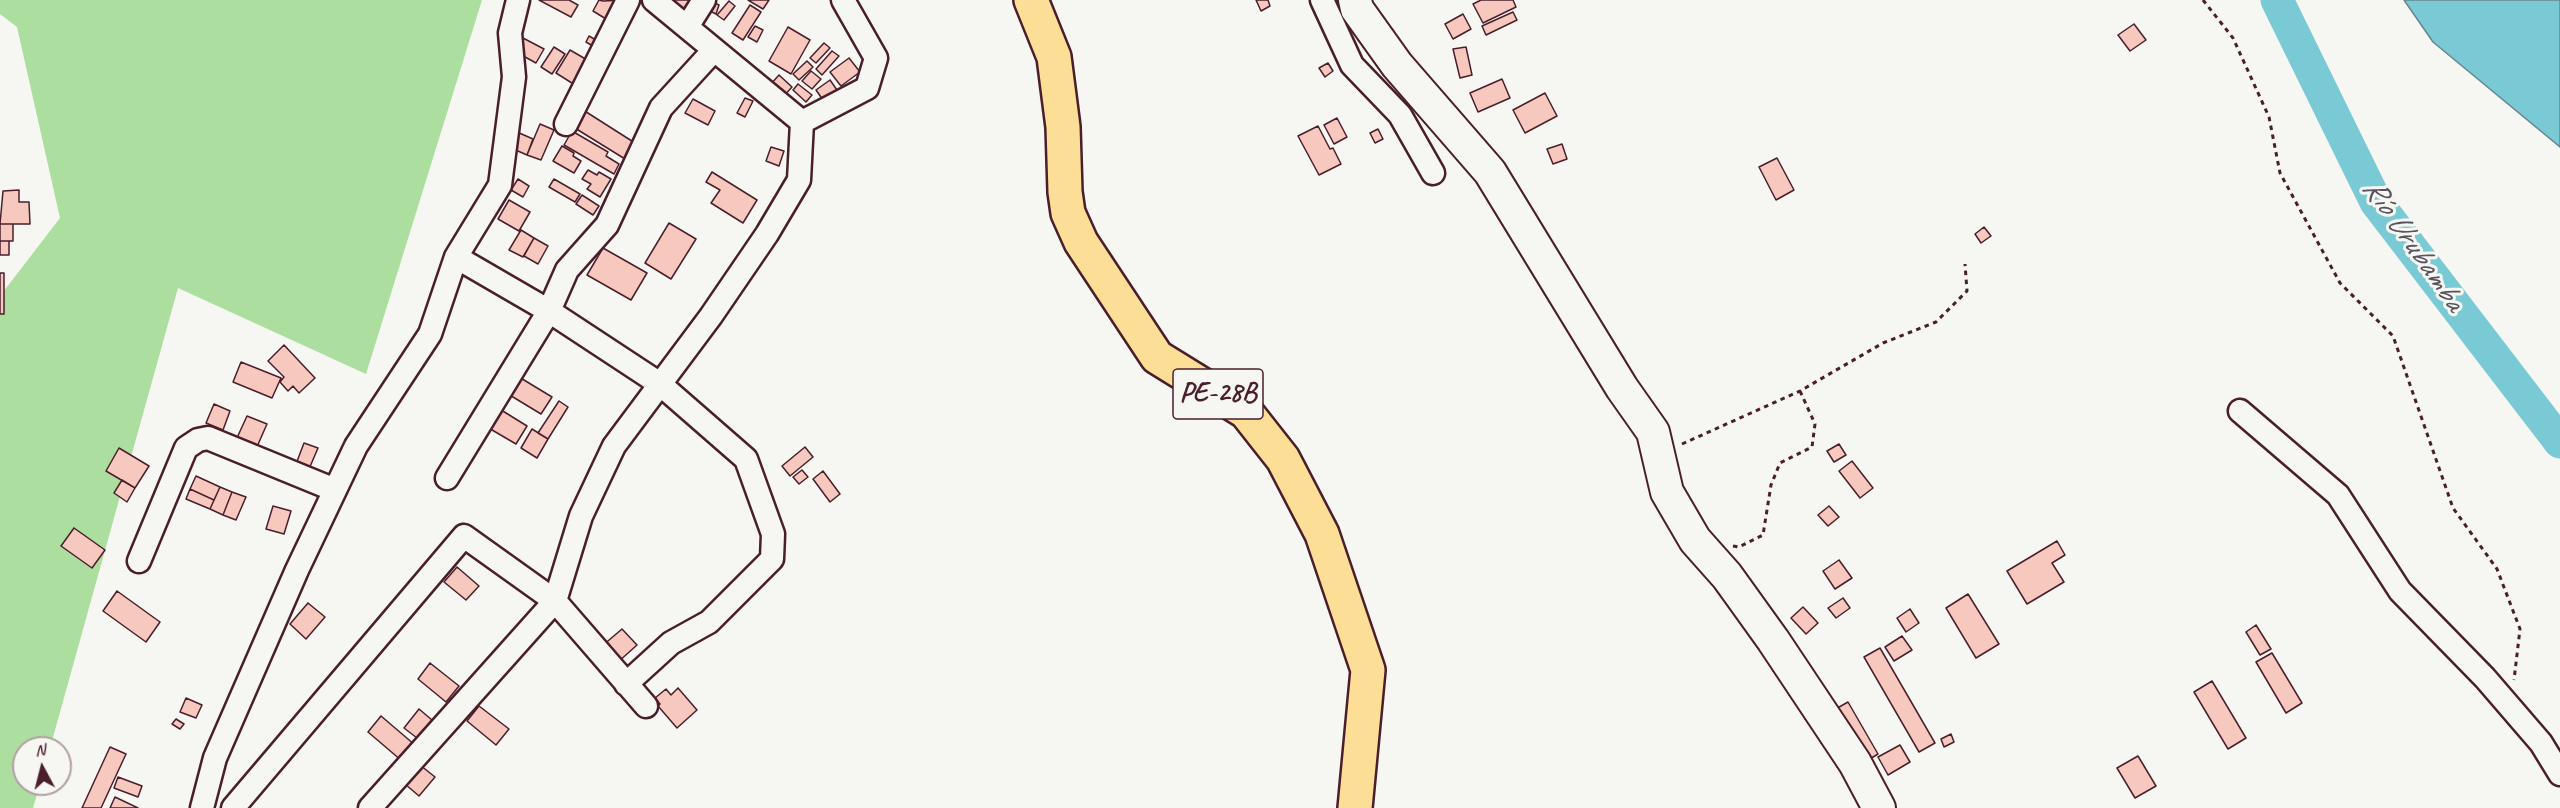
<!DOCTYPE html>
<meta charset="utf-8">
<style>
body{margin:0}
#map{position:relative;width:2560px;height:808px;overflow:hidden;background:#f6f6f2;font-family:Caveat,sans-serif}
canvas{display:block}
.north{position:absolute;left:12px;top:736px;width:60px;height:60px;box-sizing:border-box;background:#f6f6f2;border:2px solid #b1a0a2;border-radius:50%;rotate:353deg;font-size:16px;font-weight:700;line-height:24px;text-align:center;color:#4a1f2b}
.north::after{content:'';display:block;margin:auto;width:21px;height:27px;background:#4a1f2b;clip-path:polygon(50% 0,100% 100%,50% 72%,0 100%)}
</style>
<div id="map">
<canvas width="2560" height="808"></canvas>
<div class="north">N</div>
</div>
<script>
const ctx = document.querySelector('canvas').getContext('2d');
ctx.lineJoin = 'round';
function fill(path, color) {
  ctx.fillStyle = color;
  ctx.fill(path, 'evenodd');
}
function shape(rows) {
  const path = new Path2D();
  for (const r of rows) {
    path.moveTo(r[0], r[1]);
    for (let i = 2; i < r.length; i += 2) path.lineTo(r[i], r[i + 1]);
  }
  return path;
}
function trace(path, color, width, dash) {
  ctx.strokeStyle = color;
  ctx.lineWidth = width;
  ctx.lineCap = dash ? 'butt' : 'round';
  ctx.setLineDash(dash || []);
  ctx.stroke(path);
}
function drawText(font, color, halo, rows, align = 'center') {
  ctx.font = font + ' Caveat,sans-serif';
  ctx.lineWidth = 6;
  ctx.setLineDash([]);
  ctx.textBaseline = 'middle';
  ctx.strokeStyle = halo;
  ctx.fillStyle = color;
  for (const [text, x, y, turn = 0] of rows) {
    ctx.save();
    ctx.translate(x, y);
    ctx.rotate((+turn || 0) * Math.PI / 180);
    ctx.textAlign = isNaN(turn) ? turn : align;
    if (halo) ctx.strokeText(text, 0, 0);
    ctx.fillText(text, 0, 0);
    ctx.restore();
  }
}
const green = shape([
 [0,0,482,0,366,374,178,288,50,748,24,748,24,784,40,784,33,808,0,808,0,296,60,218,17,27,0,14]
]);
const water = shape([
 [2404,0,2560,0,2560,147,2433,42,2404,0]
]);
const river = shape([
 [2277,0,2376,202,2560,442]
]);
const building = shape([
 [539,0,569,0,578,5,571,17,539,0],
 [599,0,603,1,624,0,611,22,593,11,599,0],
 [675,0,690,0,697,6,688,16,673,2,675,0],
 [708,0,719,5,716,14,702,7,708,0],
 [748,0,769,0,763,9,748,0],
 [1256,0,1268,0,1270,6,1261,11,1256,0],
 [1481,0,1513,0,1516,7,1483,23,1473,4,1481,0],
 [729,1,735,6,724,20,717,15,729,1],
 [750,5,761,12,743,40,732,33,750,5],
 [1513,12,1517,20,1486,35,1482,26,1513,12],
 [1463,14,1471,29,1453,39,1445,24,1463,14],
 [2134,24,2146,40,2130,51,2118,35,2134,24],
 [755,26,763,30,757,42,748,37,755,26],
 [788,27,810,40,791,74,769,61,788,27],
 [589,36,601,43,598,49,586,42,589,36],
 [523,38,544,49,536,63,516,52,523,38],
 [824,43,830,48,816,63,810,58,824,43],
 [554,47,565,54,552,74,541,67,554,47],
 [1466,47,1472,75,1460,78,1453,49,1466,47],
 [570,50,589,61,575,85,556,73,570,50],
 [832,51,839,56,822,75,816,69,832,51],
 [849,58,860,72,841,86,830,72,849,58],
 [807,61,813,67,799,80,793,74,807,61],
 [1328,63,1333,71,1325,77,1319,68,1328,63],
 [811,71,821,79,812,89,802,81,811,71],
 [779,75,792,87,783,97,770,85,779,75],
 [1502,79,1510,98,1478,112,1470,93,1502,79],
 [830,80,837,90,823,100,816,90,830,80],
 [798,84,812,95,806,102,793,90,798,84],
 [1545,93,1557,116,1525,133,1513,110,1545,93],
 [745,98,753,101,745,117,737,113,745,98],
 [693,99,715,111,708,125,685,113,693,99],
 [580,108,635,143,625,159,570,125,580,108],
 [1337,118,1347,137,1334,144,1324,125,1337,118],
 [540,124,554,130,541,160,527,155,540,124],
 [1318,126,1330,149,1333,148,1341,164,1319,175,1298,136,1318,126],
 [1378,129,1383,139,1375,143,1370,133,1378,129],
 [572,131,608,152,606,156,619,164,614,174,564,145,572,131],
 [517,132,533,139,527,155,511,148,517,132],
 [1562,144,1567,159,1553,164,1547,149,1562,144],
 [562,146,574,153,573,156,581,161,574,173,553,161,562,146],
 [771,147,784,151,779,166,766,161,771,147],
 [1777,158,1794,190,1776,200,1759,167,1777,158],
 [588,170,597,175,599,172,611,179,600,197,587,189,591,184,582,179,588,170],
 [712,172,757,200,743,223,711,203,720,190,706,182,712,172],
 [518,179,529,186,523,197,511,190,518,179],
 [554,179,580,194,575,202,549,187,554,179],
 [19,190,19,202,29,202,30,224,0,224,3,191,19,190],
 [582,195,599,206,593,215,576,204,582,195],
 [509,200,530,212,519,231,498,219,509,200],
 [669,223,696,239,671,279,645,263,669,223],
 [0,224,13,224,13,241,0,241,0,224],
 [1984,227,1991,236,1981,243,1975,234,1984,227],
 [521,230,534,238,523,257,509,250,521,230],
 [534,238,548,246,538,264,524,256,534,238],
 [0,241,9,241,9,255,0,255,0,241],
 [603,248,647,273,631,300,587,275,603,248],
 [0,273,4,273,4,314,0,314,0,273],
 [284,345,315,378,299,393,293,386,288,391,280,382,284,377,268,361,284,345],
 [241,362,281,378,272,398,233,382,241,362],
 [519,377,552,397,541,414,508,394,519,377],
 [559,401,568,407,548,439,538,433,559,401],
 [214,404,230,411,223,430,206,423,214,404],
 [498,408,527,426,516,444,487,427,498,408],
 [247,416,267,424,256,449,236,440,247,416],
 [532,429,548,439,537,458,521,448,532,429],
 [304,443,318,448,309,469,296,464,304,443],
 [1839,444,1846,455,1834,462,1827,451,1839,444],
 [805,447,813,457,790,476,782,466,805,447],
 [119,448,149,466,135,488,106,471,119,448],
 [1852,461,1873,488,1860,498,1839,471,1852,461],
 [802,470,808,477,799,484,793,477,802,470],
 [823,471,840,494,830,502,813,479,823,471],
 [196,476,220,487,214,500,190,489,196,476],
 [122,480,135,488,127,502,114,493,122,480],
 [220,487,232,492,223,515,210,509,220,487],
 [190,489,214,500,210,509,186,499,190,489],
 [232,492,246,497,236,520,223,515,232,492],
 [273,506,291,511,284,534,266,529,273,506],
 [1829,506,1839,517,1828,526,1818,515,1829,506],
 [74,528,105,550,92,568,61,546,74,528],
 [2057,541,2065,555,2052,563,2064,582,2027,604,2007,571,2057,541],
 [1839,560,1852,578,1835,589,1823,571,1839,560],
 [457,567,479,586,466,600,444,582,457,567],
 [117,591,160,622,146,642,103,611,117,591],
 [1968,594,1999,644,1976,658,1946,608,1968,594],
 [1843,598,1850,608,1836,618,1828,608,1843,598],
 [308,603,325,617,306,639,290,624,308,603],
 [1803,607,1818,623,1806,634,1791,618,1803,607],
 [1910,609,1919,623,1906,632,1897,618,1910,609],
 [2256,625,2271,649,2260,655,2246,632,2256,625],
 [622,629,637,645,617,663,602,646,622,629],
 [1902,636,1912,650,1894,661,1885,647,1902,636],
 [1880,648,1935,743,1919,752,1864,657,1880,648],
 [2272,653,2302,703,2286,713,2256,662,2272,653],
 [430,663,459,686,446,702,418,679,430,663],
 [2212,681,2246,738,2228,749,2194,692,2212,681],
 [678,688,697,710,677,728,658,706,660,704,655,698,666,689,671,695,678,688],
 [186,698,202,705,196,718,180,712,186,698],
 [1848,702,1878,754,1865,762,1834,710,1848,702],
 [479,706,509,729,496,745,467,721,479,706],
 [419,709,432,720,417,738,404,728,419,709],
 [381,716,415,745,402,761,368,732,381,716],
 [176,719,184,724,180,729,172,724,176,719],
 [1951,734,1954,742,1944,747,1941,739,1951,734],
 [1900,745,1910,762,1888,775,1878,757,1900,745],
 [110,747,126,754,101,808,82,808,110,747],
 [2138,756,2156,786,2135,798,2117,768,2138,756],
 [420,765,435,777,419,796,405,784,420,765],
 [118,777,142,786,138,797,114,788,118,777],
 [115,797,138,808,110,808,115,797]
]);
const path = shape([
 [2203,0,2233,38,2269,117,2280,173,2340,283,2393,336,2453,508,2497,569,2520,629,2514,680],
 [1682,444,1800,391,1883,343,1936,322,1967,291,1965,264],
 [1733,546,1739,547,1763,535,1771,485,1780,463,1812,447,1815,424,1800,391]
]);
const street = shape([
 [654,0,802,122,867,88,876,58,843,0],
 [1322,0,1352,65,1400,115,1433,173],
 [687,27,704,0],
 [566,124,628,0],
 [456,257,549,311,660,384,746,459,773,534,772,559,709,622,671,643,626,684],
 [2240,411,2338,495,2400,591,2485,678,2541,743,2560,774],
 [447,478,549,311,567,270,607,225,661,108,714,50],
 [139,561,186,448,198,440,208,438,335,490],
 [202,808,215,758,297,570,356,446,430,334,456,257,500,185,514,77,510,33,518,0],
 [233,808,464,536,555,601,646,706],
 [370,808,555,601,581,516,614,446,711,316,767,234,799,180,802,122]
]);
const secondary = shape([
 [1355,0,1357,9,1397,65,1490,172,1622,388,1653,432,1667,492,1695,540,1727,576,1773,640,1855,763,1879,808]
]);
const highway = shape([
 [1031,0,1054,57,1063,127,1065,192,1068,213,1081,242,1157,357,1246,412,1283,459,1322,534,1368,670,1355,808]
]);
const shields = [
 [1218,394,90]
];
const shieldNames = [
 ["PE-28B",1218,394]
];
const waterNames = [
 ["Río Urubamba",2413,245,55]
];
fill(green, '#acdea0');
fill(water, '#79cad4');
trace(water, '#668690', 1.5);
trace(river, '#79cad4', 33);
fill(building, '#f7c8be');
trace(building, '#4a1f2b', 1.5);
trace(street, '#4a1f2b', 27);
trace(secondary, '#4a1f2b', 36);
trace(highway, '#4a1f2b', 38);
trace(path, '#4a1f2b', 3, [4.5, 4.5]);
trace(street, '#f6f6f2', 22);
trace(secondary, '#f6f6f2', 32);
trace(highway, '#fdde96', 33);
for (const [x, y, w] of shields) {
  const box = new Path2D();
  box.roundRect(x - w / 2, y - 25, w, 50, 4.5);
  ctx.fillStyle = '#f6f6f2';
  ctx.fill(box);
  trace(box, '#4a1f2b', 1.5);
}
drawText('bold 28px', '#4a1f2b', null, shieldNames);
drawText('italic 32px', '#58525e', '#f6f6f2', waterNames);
</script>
